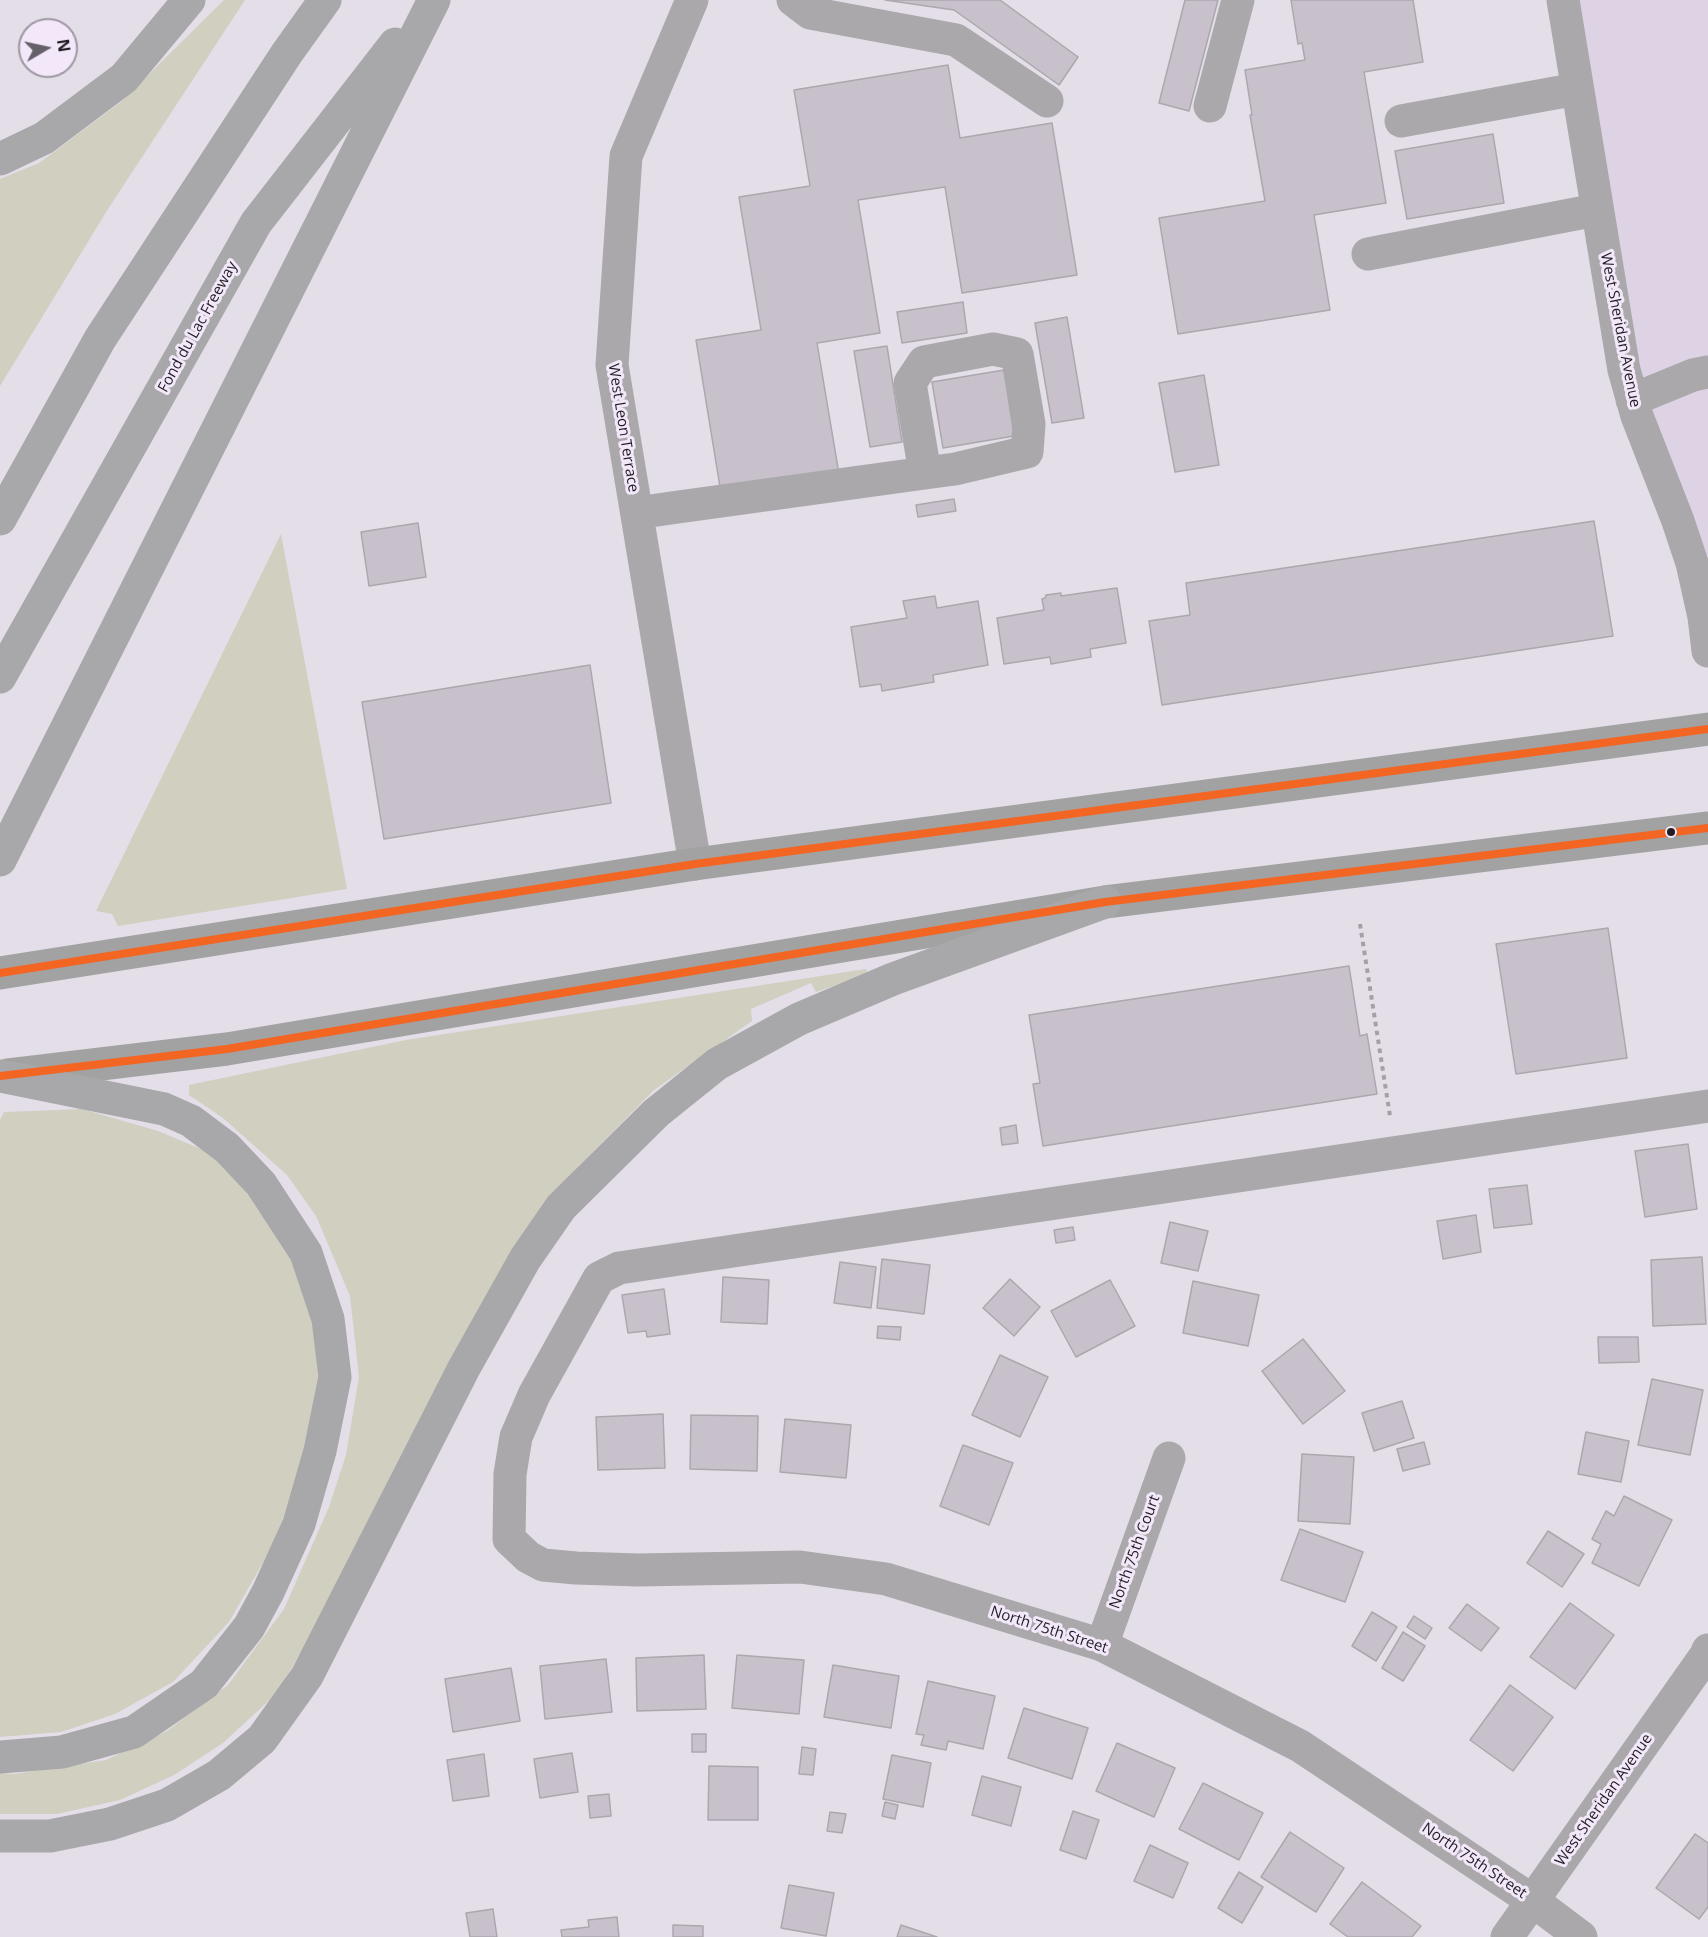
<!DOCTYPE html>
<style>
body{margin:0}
#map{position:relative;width:1708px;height:1937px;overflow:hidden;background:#e4dee8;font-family:"Open Sans",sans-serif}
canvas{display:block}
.north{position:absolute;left:18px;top:18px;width:60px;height:60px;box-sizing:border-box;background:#f2e8f9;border:2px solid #9e97a3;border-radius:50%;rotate:81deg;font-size:16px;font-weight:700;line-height:24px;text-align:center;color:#211d23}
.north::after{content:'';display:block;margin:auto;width:21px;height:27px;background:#656168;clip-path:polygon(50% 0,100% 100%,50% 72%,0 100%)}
</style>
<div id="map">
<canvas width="1708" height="1937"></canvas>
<div class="north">N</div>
</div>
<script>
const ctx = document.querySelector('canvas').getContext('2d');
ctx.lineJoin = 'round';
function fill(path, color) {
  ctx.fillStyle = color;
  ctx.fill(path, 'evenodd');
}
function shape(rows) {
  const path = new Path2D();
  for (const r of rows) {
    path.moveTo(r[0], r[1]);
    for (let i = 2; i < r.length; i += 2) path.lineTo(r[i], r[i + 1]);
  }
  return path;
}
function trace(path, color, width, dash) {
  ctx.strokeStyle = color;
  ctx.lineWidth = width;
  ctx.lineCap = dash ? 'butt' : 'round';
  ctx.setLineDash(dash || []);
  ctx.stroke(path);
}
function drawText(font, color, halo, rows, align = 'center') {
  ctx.font = font + ' "Open Sans",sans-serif';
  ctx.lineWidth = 6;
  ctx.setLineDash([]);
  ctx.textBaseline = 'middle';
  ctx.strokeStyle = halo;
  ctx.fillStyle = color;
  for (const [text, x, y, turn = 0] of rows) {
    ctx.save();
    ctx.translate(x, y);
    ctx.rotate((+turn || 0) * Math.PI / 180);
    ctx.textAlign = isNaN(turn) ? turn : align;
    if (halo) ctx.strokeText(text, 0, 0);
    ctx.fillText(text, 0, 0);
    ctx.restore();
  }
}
const built = shape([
 [1566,0,1708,0,1708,651,1657,466]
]);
const green = shape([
 [224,0,245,0,108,209,0,386,0,179,39,163,122,101],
 [281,534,347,889,118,926,112,914,96,911],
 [866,969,868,974,816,992,811,983,751,1009,752,1021,654,1090,578,1167,506,1267,310,1637,276,1694,223,1743,174,1775,120,1800,57,1814,0,1814,0,1773,14,1774,106,1760,167,1731,228,1685,284,1609,329,1507,346,1455,359,1377,350,1296,316,1216,287,1175,223,1118,189,1095,189,1085,406,1040],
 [82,1109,158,1131,206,1151,255,1195,307,1281,320,1384,297,1485,269,1552,229,1622,173,1682,115,1714,61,1732,0,1737,0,1120,4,1112]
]);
const building = shape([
 [885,0,1000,0,1078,57,1059,85,954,10,885,0],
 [1185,0,1218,0,1189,111,1159,103,1185,0],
 [1291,0,1413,0,1423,62,1364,72,1386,203,1314,215,1330,310,1178,334,1159,218,1265,201,1250,115,1252,115,1245,70,1305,60,1302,43,1298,44,1291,0],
 [948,65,960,138,1052,123,1077,275,962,293,945,187,858,200,880,333,817,343,839,474,721,493,696,340,761,330,739,197,810,186,794,90,948,65],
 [1493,134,1504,203,1407,219,1395,151,1493,134],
 [963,302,967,333,902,343,897,312,963,302],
 [1067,317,1084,418,1052,423,1035,323,1067,317],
 [887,346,902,442,870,447,854,351,887,346],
 [1004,370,1014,436,943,448,932,382,1004,370],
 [1204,375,1219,465,1175,472,1159,383,1204,375],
 [954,499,956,511,918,517,916,505,954,499],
 [1594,521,1613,636,1162,705,1149,621,1190,615,1186,583,1594,521],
 [418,523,426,577,369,586,361,532,418,523],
 [1117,588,1126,643,1090,649,1091,657,1051,664,1050,657,1004,664,997,618,1044,610,1042,599,1045,598,1046,595,1061,593,1061,596,1117,588],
 [935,596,937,608,978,601,988,665,933,675,934,682,882,691,881,684,860,687,851,627,907,618,903,601,935,596],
 [590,665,611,803,384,839,362,702,590,665],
 [1608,928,1627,1058,1516,1074,1496,944,1608,928],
 [1349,966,1360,1036,1367,1034,1377,1094,1043,1146,1033,1084,1040,1083,1029,1015,1349,966],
 [1016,1125,1018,1143,1002,1145,1000,1128,1016,1125],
 [1688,1144,1697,1209,1645,1217,1635,1151,1688,1144],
 [1527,1185,1532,1224,1494,1228,1489,1189,1527,1185],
 [1476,1215,1481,1252,1443,1259,1437,1221,1476,1215],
 [1170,1222,1208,1231,1198,1271,1161,1263,1170,1222],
 [1073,1227,1075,1240,1056,1243,1054,1230,1073,1227],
 [1702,1257,1706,1324,1653,1326,1651,1260,1702,1257],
 [882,1259,930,1265,924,1314,877,1308,882,1259],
 [840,1262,876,1267,871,1308,834,1303,840,1262],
 [723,1277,769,1280,767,1324,721,1322,723,1277],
 [1010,1279,1040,1307,1014,1336,983,1308,1010,1279],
 [1110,1280,1135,1326,1076,1357,1051,1311,1110,1280],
 [1193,1281,1259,1295,1248,1346,1183,1333,1193,1281],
 [664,1289,670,1334,647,1337,646,1331,628,1333,622,1295,664,1289],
 [878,1326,901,1327,900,1340,877,1338,878,1326],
 [1598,1337,1638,1337,1639,1362,1599,1363,1598,1337],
 [1303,1339,1345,1391,1303,1424,1262,1371,1303,1339],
 [1000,1355,1048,1377,1020,1437,972,1415,1000,1355],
 [1652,1379,1703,1390,1690,1455,1638,1445,1652,1379],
 [1402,1401,1414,1438,1374,1451,1362,1413,1402,1401],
 [663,1414,665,1468,598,1470,596,1417,663,1414],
 [691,1415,758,1416,757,1471,690,1469,691,1415],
 [785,1419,851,1425,846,1478,780,1472,785,1419],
 [1586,1432,1629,1441,1621,1482,1578,1474,1586,1432],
 [1424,1442,1430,1464,1403,1471,1397,1449,1424,1442],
 [963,1445,1013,1463,989,1525,940,1506,963,1445],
 [1302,1454,1354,1457,1350,1524,1298,1521,1302,1454],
 [1624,1496,1672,1520,1639,1586,1592,1563,1601,1544,1592,1539,1606,1511,1614,1516,1624,1496],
 [1300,1529,1363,1552,1345,1602,1281,1580,1300,1529],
 [1548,1531,1584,1554,1562,1587,1527,1563,1548,1531],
 [1570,1603,1614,1635,1575,1689,1530,1657,1570,1603],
 [1467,1604,1499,1628,1481,1651,1449,1628,1467,1604],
 [1372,1612,1397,1627,1376,1661,1352,1646,1372,1612],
 [1414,1616,1432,1628,1425,1639,1407,1627,1414,1616],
 [1403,1632,1425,1646,1403,1681,1382,1668,1403,1632],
 [704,1655,706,1709,637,1711,636,1658,704,1655],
 [737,1655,804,1660,799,1714,732,1708,737,1655],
 [606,1659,612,1712,545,1719,540,1666,606,1659],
 [833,1665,899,1676,891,1728,824,1717,833,1665],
 [511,1668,520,1721,453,1732,445,1679,511,1668],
 [928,1681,995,1696,983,1749,948,1741,946,1750,921,1745,924,1735,916,1734,928,1681],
 [1510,1685,1553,1717,1513,1771,1470,1740,1510,1685],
 [1024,1708,1088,1728,1072,1779,1008,1758,1024,1708],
 [692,1734,706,1734,706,1752,692,1752,692,1734],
 [1117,1743,1175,1768,1154,1817,1096,1791,1117,1743],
 [802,1747,816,1749,813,1775,799,1774,802,1747],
 [572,1753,578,1792,540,1798,534,1759,572,1753],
 [484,1754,489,1796,453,1801,447,1760,484,1754],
 [892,1755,931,1763,923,1807,883,1799,892,1755],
 [709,1766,758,1767,758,1820,708,1820,709,1766],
 [982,1776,1021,1787,1011,1826,972,1815,982,1776],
 [1203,1783,1263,1813,1239,1860,1179,1829,1203,1783],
 [609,1794,611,1816,590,1818,588,1796,609,1794],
 [885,1802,898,1805,895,1819,882,1816,885,1802],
 [1073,1811,1099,1820,1086,1859,1060,1850,1073,1811],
 [830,1812,846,1814,842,1833,827,1831,830,1812],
 [1290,1832,1344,1868,1316,1912,1261,1877,1290,1832],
 [1695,1834,1708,1843,1708,1907,1699,1919,1656,1888,1695,1834],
 [1150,1845,1188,1863,1173,1898,1134,1881,1150,1845],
 [1239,1872,1263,1887,1242,1923,1218,1908,1239,1872],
 [1362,1882,1421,1926,1412,1937,1348,1937,1330,1924,1362,1882],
 [789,1885,834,1893,826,1936,781,1928,789,1885],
 [493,1909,497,1937,470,1937,466,1913,493,1909],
 [617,1917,619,1937,562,1937,561,1930,589,1927,588,1920,617,1917],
 [673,1925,703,1926,703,1937,673,1937,673,1925],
 [901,1925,937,1937,897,1937,901,1925]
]);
const path = shape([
 [1360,924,1390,1116]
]);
const minor = shape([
 [692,0,626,156,612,365,695,864],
 [793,0,810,13,956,40,1047,101],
 [1563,0,1624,370,1637,416,1678,521,1692,563,1704,617,1708,651],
 [1210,106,1238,0],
 [1401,121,1577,89],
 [1368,254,1596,210],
 [1632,400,1693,375,1708,372],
 [637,513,671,508,925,473,955,469,1027,452,1029,424,1017,354,993,349,924,362,910,383,925,473],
 [1102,1645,1169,1458],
 [1507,1937,1706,1655,1708,1650],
 [1581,1937,1533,1901,1300,1746,1102,1645,886,1579,800,1567,638,1570,576,1568,543,1565,528,1557,509,1539,510,1474,516,1437,534,1395,599,1278,619,1268,1708,1106]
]);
const major = shape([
 [0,973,695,864,1708,729],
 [8,1075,227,1049,1105,902,1708,828]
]);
const highway = shape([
 [0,159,44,138,124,78,189,0],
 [0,519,100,339,287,53,325,0],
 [0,677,256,223,395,44],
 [0,860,434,0],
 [0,1757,62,1752,134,1732,204,1684,249,1627,268,1592,299,1524,320,1451,335,1377,328,1319,306,1253,261,1184,227,1148,191,1121,164,1109,1,1076],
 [0,1836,50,1836,110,1824,167,1805,219,1775,262,1739,307,1676,464,1368,525,1259,561,1207,656,1113,717,1064,799,1019,893,979,1105,902]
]);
const bus1 = shape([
 [0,973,695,864,1708,729],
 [0,1076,227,1049,1105,902,1708,828]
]);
const markers = [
 [1671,832,5,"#211d23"]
];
const streetNames = [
 ["Fond du Lac Freeway",198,327,-61],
 ["West Sheridan Avenue",1620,330,79],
 ["West Leon Terrace",623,428,81],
 ["North 75th Court",1135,1552,-70],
 ["North 75th Street",1049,1630,18],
 ["West Sheridan Avenue",1604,1800,-55],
 ["North 75th Street",1474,1861,34]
];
fill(built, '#ded3e5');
fill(green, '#d0cfc0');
fill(building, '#c8c1cc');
trace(building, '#aba7ae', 1.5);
trace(path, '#a3a1a3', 4, [4.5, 4.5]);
trace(minor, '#aaa8aa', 33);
trace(major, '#a3a2a3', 33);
trace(highway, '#a8a7a9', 33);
trace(bus1, '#f26522', 8);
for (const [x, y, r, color] of markers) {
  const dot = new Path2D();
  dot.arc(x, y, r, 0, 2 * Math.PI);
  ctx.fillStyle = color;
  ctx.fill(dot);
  trace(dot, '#f2e8f9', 2);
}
drawText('15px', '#211d23', '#f2e8f9', streetNames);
</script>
